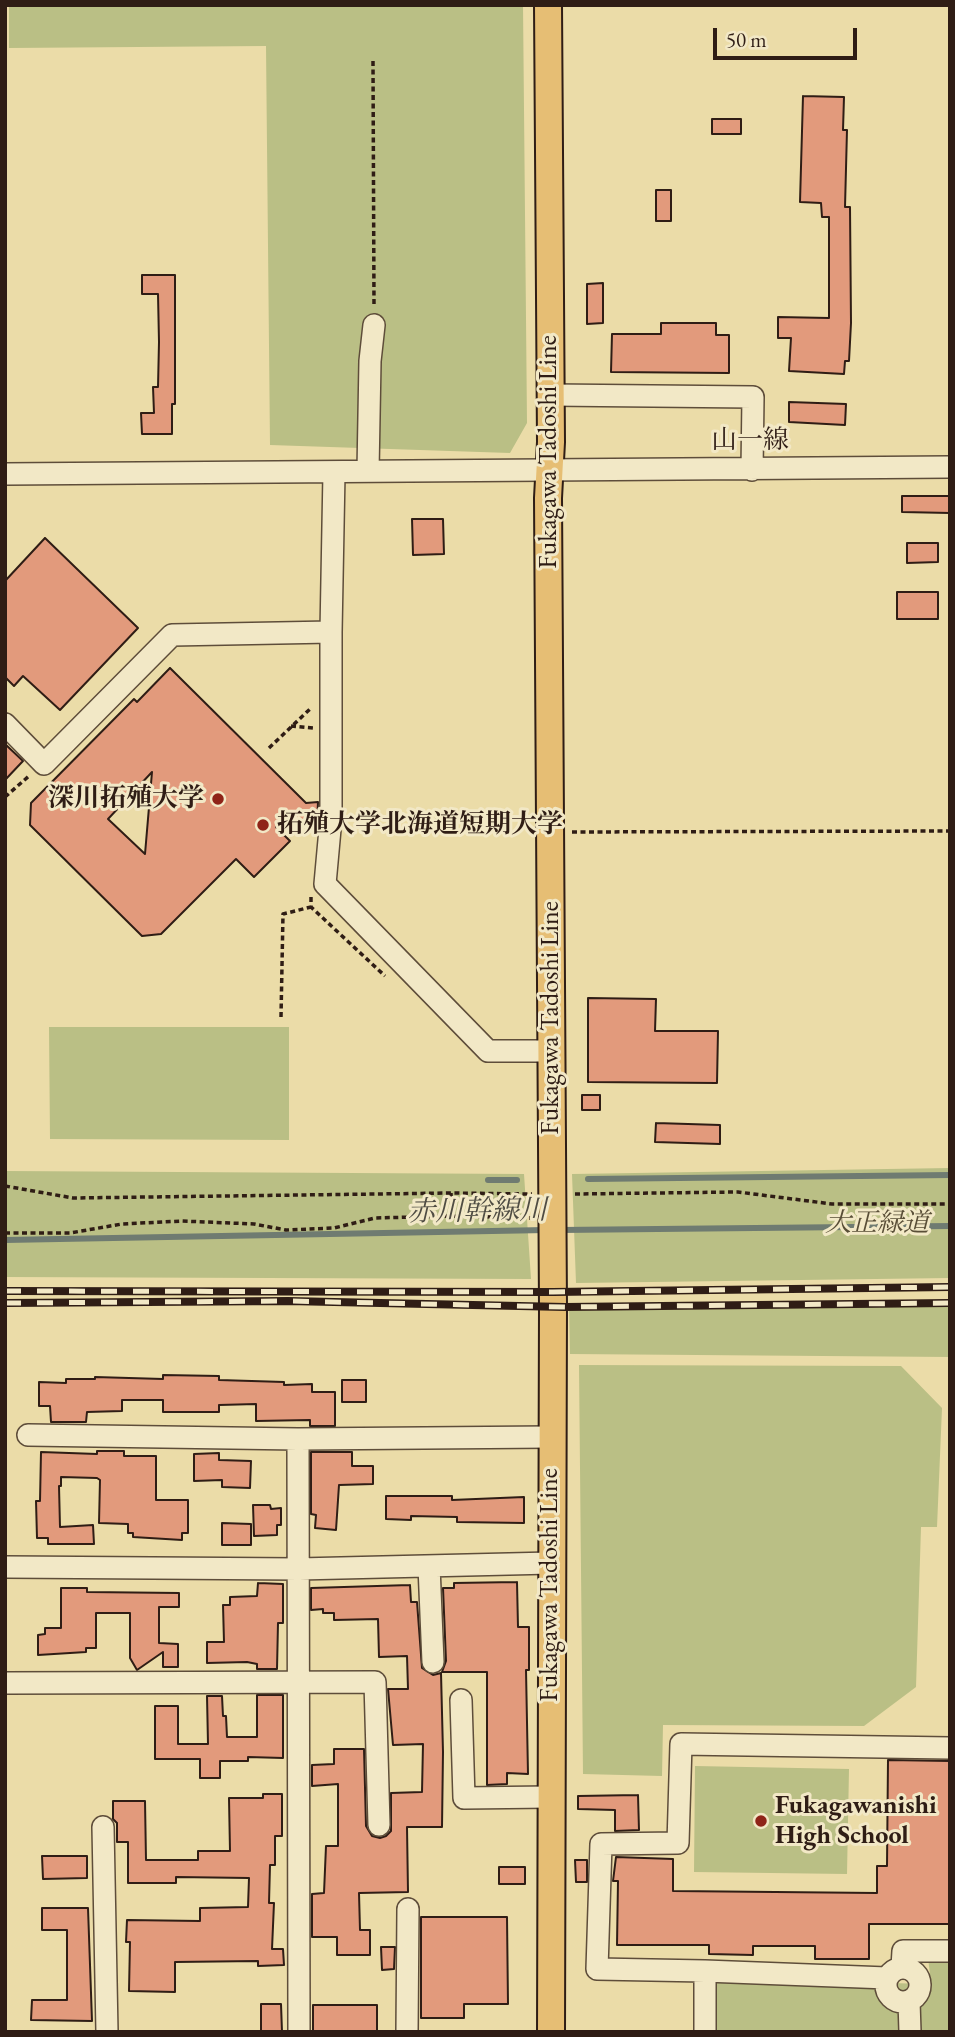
<!DOCTYPE html>
<meta charset="utf-8">
<style>
body{margin:0}
#map{position:relative;width:955px;height:2037px;overflow:hidden;background:#ebdca8;font-family:"EB Garamond",serif}
canvas{display:block}
.frame{position:absolute;inset:0;border:7px solid #2f1d15;pointer-events:none}
.scale{position:absolute;left:713px;top:28px;width:144px;height:32px;box-sizing:border-box;border:4px solid #2f1d15;border-top:0;padding-left:9px;font-size:21px;line-height:24px;white-space:nowrap;color:#2f1d15;-webkit-text-stroke:5px #f2e8c6;paint-order:stroke}
</style>
<div id="map">
<canvas width="955" height="2037"></canvas>
<div class="frame"></div>
<div class="scale">50 m</div>
</div>
<script>
const ctx = document.querySelector('canvas').getContext('2d');
ctx.lineJoin = 'round';
function fill(path, color) {
  ctx.fillStyle = color;
  ctx.fill(path, 'evenodd');
}
function shape(rows) {
  const path = new Path2D();
  for (const r of rows) {
    if (r.length === 3) {
      path.moveTo(r[0] + r[2], r[1]);
      path.arc(r[0], r[1], r[2], 0, 2 * Math.PI);
      continue;
    }
    path.moveTo(r[0], r[1]);
    for (let i = 2; i < r.length; i += 2) path.lineTo(r[i], r[i + 1]);
  }
  return path;
}
function trace(path, color, width, dash) {
  ctx.strokeStyle = color;
  ctx.lineWidth = width;
  ctx.lineCap = dash ? 'butt' : 'round';
  ctx.setLineDash(dash || []);
  ctx.stroke(path);
}
function drawText(font, color, halo, rows, align = 'center') {
  ctx.font = font + ' "EB Garamond","Noto Serif JP",serif';
  ctx.lineWidth = 6;
  ctx.setLineDash([]);
  ctx.textBaseline = 'middle';
  ctx.strokeStyle = halo;
  ctx.fillStyle = color;
  for (const [text, x, y, turn = 0] of rows) {
    ctx.save();
    ctx.translate(x, y);
    ctx.rotate((+turn || 0) * Math.PI / 180);
    ctx.textAlign = isNaN(turn) ? turn : align;
    if (halo) ctx.strokeText(text, 0, 0);
    ctx.fillText(text, 0, 0);
    ctx.restore();
  }
}
const green = shape([
 [9,5,523,5,527,423,510,453,270,445,266,46,9,48],
 [49,1027,289,1027,289,1140,50,1139],
 [950,1168,950,1278,576,1283,572,1174],
 [5,1171,524,1174,531,1279,5,1277],
 [950,1301,950,1357,570,1354,569,1304],
 [579,1365,901,1366,942,1408,937,1527,921,1527,916,1687,864,1726,663,1725,662,1776,583,1774],
 [695,1766,849,1769,847,1874,694,1872],
 [928,1957,950,1958,950,2032,715,2032,716,1979,931,1984]
]);
const stream = shape([
 [588,1179,950,1175],
 [488,1180,517,1180],
 [560,1230,950,1226],
 [5,1240,546,1230]
]);
const building = shape([
 [803,96,844,97,843,130,847,130,845,207,850,207,851,323,849,361,845,361,844,374,789,371,791,338,778,338,778,317,829,318,829,217,822,217,821,203,800,202,803,96],
 [712,119,741,119,741,134,712,134,712,119],
 [656,190,671,190,671,221,656,221,656,190],
 [142,275,175,275,175,404,172,404,172,434,142,434,141,413,154,413,153,387,158,387,159,342,158,294,142,294,142,275],
 [603,283,603,323,587,324,587,284,603,283],
 [661,323,716,323,716,335,729,335,729,373,611,372,612,334,661,334,661,323],
 [789,402,846,404,845,425,789,422,789,402],
 [902,496,950,496,950,513,902,512,902,496],
 [412,519,443,519,444,554,413,555,412,519],
 [45,538,138,628,60,710,23,676,14,686,5,677,5,581,45,538],
 [907,543,938,543,938,562,907,563,907,543],
 [897,592,938,592,938,619,897,619,897,592],
 [170,668,306,803,318,802,317,824,276,827,290,841,254,877,236,859,161,934,142,936,30,825,31,803,134,699,137,702,170,668],
 [152,772,145,854,108,819,152,772],
 [5,744,23,761,5,780,5,744],
 [588,998,656,999,655,1031,718,1031,717,1083,588,1082,588,998],
 [582,1095,600,1095,600,1110,582,1110,582,1095],
 [656,1123,720,1125,720,1144,655,1142,656,1123],
 [163,1375,219,1376,219,1380,284,1382,284,1385,312,1384,312,1392,335,1392,335,1426,310,1426,310,1420,256,1421,256,1404,219,1405,219,1412,163,1412,163,1400,122,1400,122,1411,87,1412,86,1422,51,1422,50,1406,39,1406,39,1382,66,1383,66,1379,95,1379,95,1377,163,1379,163,1375],
 [342,1380,366,1380,366,1402,342,1402,342,1380],
 [97,1451,124,1451,124,1456,156,1456,156,1500,188,1500,188,1533,182,1533,182,1540,133,1537,133,1533,128,1533,128,1524,99,1523,100,1480,97,1478,61,1477,61,1486,59,1486,60,1527,93,1525,94,1544,48,1544,48,1538,37,1538,36,1501,40,1501,41,1452,97,1454,97,1451],
 [311,1452,352,1452,352,1466,373,1466,373,1484,339,1485,336,1530,315,1528,316,1515,311,1514,311,1452],
 [219,1453,219,1460,251,1461,250,1488,222,1487,222,1480,194,1481,194,1454,219,1453],
 [386,1496,452,1496,452,1500,524,1497,524,1523,457,1522,457,1517,411,1516,411,1520,386,1519,386,1496],
 [253,1505,270,1505,271,1509,281,1508,281,1525,277,1525,277,1535,254,1536,253,1505],
 [222,1523,251,1524,251,1545,222,1545,222,1523],
 [517,1582,518,1627,529,1627,529,1670,526,1670,528,1774,507,1773,507,1784,487,1785,487,1672,442,1672,446,1661,443,1588,454,1588,454,1583,517,1582],
 [258,1583,283,1584,283,1623,278,1623,277,1669,257,1669,257,1664,247,1662,207,1663,207,1642,224,1642,223,1605,230,1605,230,1597,257,1596,258,1583],
 [410,1585,411,1602,417,1602,422,1668,433,1675,441,1673,443,1752,442,1827,407,1827,408,1892,359,1893,360,1930,370,1930,370,1955,337,1955,337,1937,312,1937,312,1894,324,1893,326,1846,338,1846,338,1784,312,1786,312,1765,334,1764,334,1749,364,1749,366,1826,372,1836,380,1838,386,1836,391,1831,391,1793,422,1792,423,1744,393,1745,388,1689,408,1689,407,1656,379,1657,378,1619,334,1620,334,1613,323,1613,323,1609,311,1610,311,1588,410,1585],
 [61,1588,87,1588,87,1592,179,1593,179,1607,159,1607,159,1643,178,1644,178,1667,163,1667,163,1652,137,1670,130,1658,130,1613,96,1613,96,1648,86,1648,86,1652,38,1655,38,1635,45,1634,45,1628,61,1628,61,1588],
 [257,1695,283,1695,283,1758,248,1757,248,1761,220,1761,220,1778,200,1778,200,1759,155,1759,155,1706,178,1706,178,1744,208,1744,207,1696,222,1696,223,1716,226,1716,227,1737,257,1737,257,1695],
 [888,1760,950,1761,950,1924,869,1924,869,1959,815,1959,815,1946,753,1946,753,1955,709,1954,709,1945,617,1945,618,1881,613,1881,616,1857,673,1859,673,1891,877,1893,877,1866,887,1866,888,1760],
 [263,1794,282,1794,282,1836,275,1836,275,1865,270,1865,269,1903,274,1903,272,1949,283,1949,284,1965,258,1966,258,1961,175,1962,175,1992,129,1991,130,1942,126,1942,127,1920,200,1921,200,1908,248,1907,249,1878,176,1877,176,1883,128,1883,128,1842,117,1842,117,1823,113,1819,113,1801,145,1801,146,1860,198,1860,198,1851,230,1851,229,1798,263,1798,263,1794],
 [638,1795,639,1830,615,1831,615,1810,578,1809,578,1796,638,1795],
 [42,1856,87,1856,87,1878,43,1879,42,1856],
 [575,1860,587,1860,587,1882,576,1882,575,1860],
 [499,1867,525,1867,525,1884,499,1884,499,1867],
 [42,1908,88,1908,92,2021,31,2020,32,2000,67,2000,67,1930,42,1930,42,1908],
 [421,1917,507,1917,508,2004,464,2004,464,2018,421,2018,421,1917],
 [381,1947,395,1947,394,1969,382,1970,381,1947],
 [261,2004,281,2004,282,2032,261,2032,261,2004],
 [313,2005,377,2005,377,2031,313,2032,313,2005]
]);
const path = shape([
 [373,61,374,305],
 [291,726,313,728],
 [269,748,310,709],
 [5,797,29,776],
 [350,818,528,817],
 [572,832,950,831],
 [311,897,311,907,385,976],
 [281,1017,283,914,311,907],
 [5,1186,73,1198,451,1193,532,1194],
 [451,1193,452,1216],
 [575,1194,738,1192,832,1204,950,1204],
 [5,1233,70,1233,122,1224,182,1221,254,1224,286,1230,334,1228,375,1218,452,1216,532,1218]
]);
const minor = shape([
 [551,395,753,397,752,470],
 [368,471,370,361,374,325],
 [334,473,331,632,331,818,325,884,488,1051,551,1051],
 [5,474,950,467],
 [5,724,44,764,172,635,331,632],
 [28,1435,298,1439,299,2032],
 [298,1439,551,1437],
 [429,1566,433,1662],
 [5,1567,299,1569,551,1563],
 [5,1683,375,1682,379,1825],
 [461,1700,464,1798,550,1797],
 [103,1827,107,2032],
 [902,1967,903,1951,950,1951],
 [903,1985,17],
 [705,1971,597,1969,601,1844,678,1843,681,1744,950,1748],
 [909,2001,910,2032],
 [407,2032,408,1909],
 [705,2032,705,1971,887,1978]
]);
const major = shape([
 [548,5,551,442,548,498,553,1307,551,2032]
]);
const rail = shape([
 [5,1291,553,1292,950,1287],
 [5,1303,288,1301,565,1307,950,1303]
]);
const markers = [
 [218,799,7,"#8f2418"],
 [263,825,7,"#8f2418"],
 [761,1821,7,"#8f2418"]
];
const streetNames = [
 ["山一線",750,441],
 ["Fukagawa Tadoshi Line",549,452,-90],
 ["Fukagawa Tadoshi Line",551,1018,-90],
 ["Fukagawa Tadoshi Line",550,1585,-90]
];
const poiNames = [
 ["深川拓殖大学",204,799,"right"],
 ["拓殖大学北海道短期大学",277,825],
 ["Fukagawanishi",775,1806],
 ["High School",775,1836]
];
const parkNames = [
 ["大正緑道",877,1224]
];
const waterNames = [
 ["赤川幹線川",477,1212,-1]
];
fill(green, '#babf85');
trace(stream, '#6f7b71', 6);
fill(building, '#e29a7c');
trace(building, '#2f1d15', 2);
trace(minor, '#5e4d3a', 24);
trace(major, '#2f1d15', 30);
trace(path, '#2f1d15', 3.5, [5, 3.5]);
trace(minor, '#f2e8c6', 21);
trace(major, '#e6be74', 26);
trace(rail, '#2f1d15', 8);
trace(rail, '#f2e8c6', 5, [16]);
for (const [x, y, r, color] of markers) {
  const dot = new Path2D();
  dot.arc(x, y, r, 0, 2 * Math.PI);
  ctx.fillStyle = color;
  ctx.fill(dot);
  trace(dot, '#f2e8c6', 2.5);
}
drawText('26px', '#2f1d15', '#f2e8c6', streetNames);
drawText('bold 26px', '#2f1d15', '#f2e8c6', poiNames, 'left');
drawText('italic 26px', '#594e37', '#f2e8c6', parkNames);
drawText('italic 28px', '#4f4c43', '#f2e8c6', waterNames);
</script>
